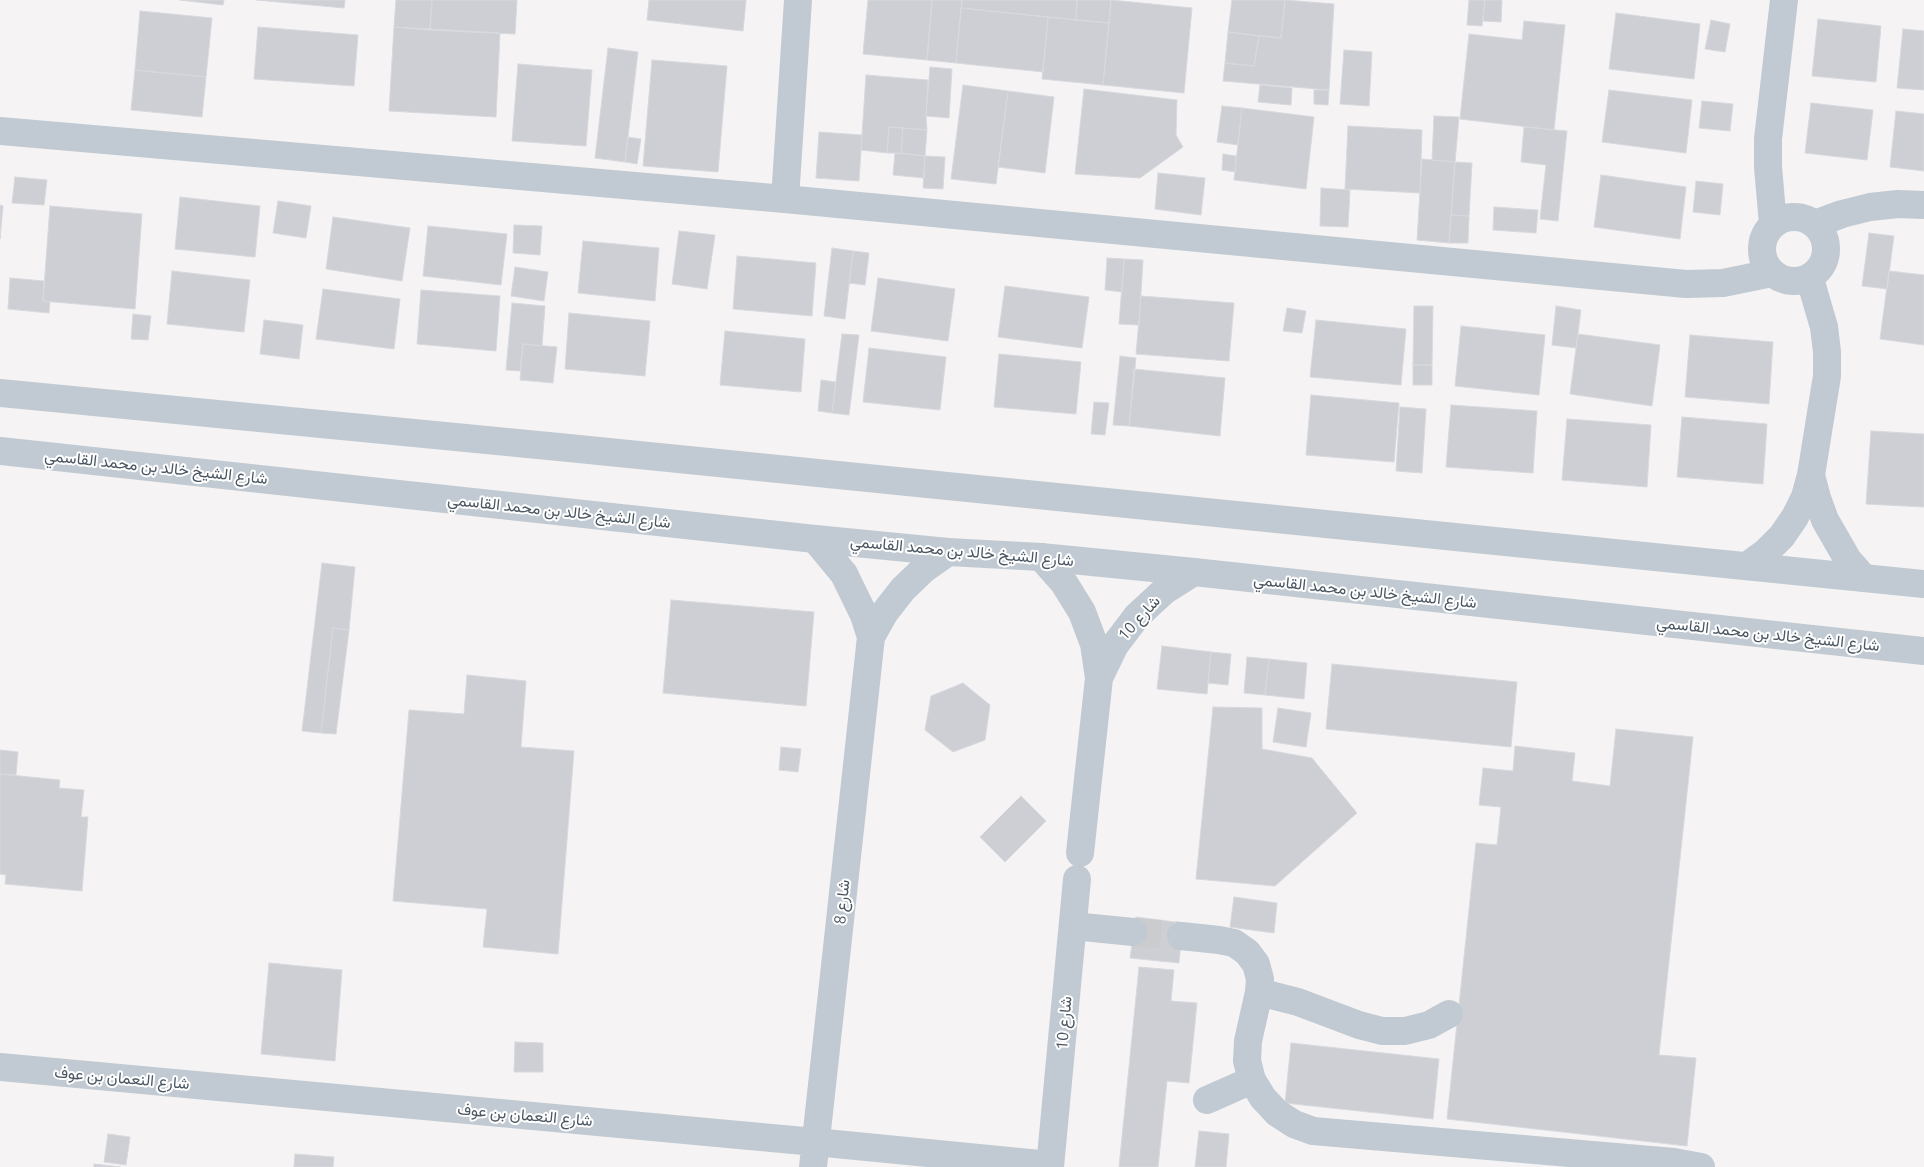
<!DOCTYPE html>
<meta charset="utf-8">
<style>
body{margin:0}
canvas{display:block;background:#f5f3f3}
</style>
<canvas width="1924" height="1167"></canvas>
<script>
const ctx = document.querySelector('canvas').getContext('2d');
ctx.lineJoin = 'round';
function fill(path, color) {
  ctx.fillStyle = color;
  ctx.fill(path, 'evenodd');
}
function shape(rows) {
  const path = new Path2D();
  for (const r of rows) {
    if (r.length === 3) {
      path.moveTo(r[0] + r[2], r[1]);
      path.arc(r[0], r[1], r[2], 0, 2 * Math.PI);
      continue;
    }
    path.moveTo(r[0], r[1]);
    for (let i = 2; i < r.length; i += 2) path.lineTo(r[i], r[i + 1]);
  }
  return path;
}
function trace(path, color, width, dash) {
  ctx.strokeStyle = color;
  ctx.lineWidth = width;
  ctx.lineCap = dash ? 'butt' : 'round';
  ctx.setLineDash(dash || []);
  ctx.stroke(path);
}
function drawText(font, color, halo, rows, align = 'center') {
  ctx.font = font + ' Ubuntu,Vazirmatn,sans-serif';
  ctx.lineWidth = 4;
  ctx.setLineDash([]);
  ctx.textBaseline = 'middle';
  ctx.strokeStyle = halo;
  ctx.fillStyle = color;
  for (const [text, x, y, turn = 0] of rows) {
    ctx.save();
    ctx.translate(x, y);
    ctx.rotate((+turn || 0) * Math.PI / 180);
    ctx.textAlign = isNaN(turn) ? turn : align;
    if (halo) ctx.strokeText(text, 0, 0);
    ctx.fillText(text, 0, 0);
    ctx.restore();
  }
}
const building = shape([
 [180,0,224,0,223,5,180,0],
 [257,0,345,0,344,8,257,0],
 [396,0,432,0,430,30,394,27,396,0],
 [432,0,517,0,515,34,430,30,432,0],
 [649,0,746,0,743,31,647,20,649,0],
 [868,0,932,0,927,60,863,54,868,0],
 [932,0,962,0,956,63,927,60,932,0],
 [962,0,1077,0,1076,20,961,8,962,0],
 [1077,0,1111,0,1109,23,1076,20,1077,0],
 [1111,0,1192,8,1184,93,1103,85,1111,0],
 [1232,0,1285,0,1281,38,1228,32,1232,0],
 [1285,0,1334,4,1329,90,1223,81,1225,63,1254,66,1259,36,1281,38,1285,0],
 [1469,0,1485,0,1482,26,1467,25,1469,0],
 [1485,0,1502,0,1501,22,1483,21,1485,0],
 [961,8,1048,17,1043,72,956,63,961,8],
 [140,11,212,18,206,77,135,70,140,11],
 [1616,13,1700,24,1694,79,1609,69,1616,13],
 [1048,17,1109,23,1103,85,1042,79,1048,17],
 [1818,19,1881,26,1876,82,1812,76,1818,19],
 [1711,20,1730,24,1725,52,1705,49,1711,20],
 [1524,21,1565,25,1554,130,1460,119,1469,34,1522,40,1524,21],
 [258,27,358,35,354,86,254,79,258,27],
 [394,27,500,33,496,117,389,111,394,27],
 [1903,29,1924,31,1924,90,1897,88,1903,29],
 [1228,32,1259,36,1254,66,1225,63,1228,32],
 [608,48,638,52,625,162,595,158,608,48],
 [1344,50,1372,52,1369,106,1340,104,1344,50],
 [652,60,727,66,718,172,643,166,652,60],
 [518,64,592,70,586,146,512,141,518,64],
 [930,67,952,69,949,118,926,116,930,67],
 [135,70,206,77,202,117,131,110,135,70],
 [866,75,928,80,926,116,927,130,889,127,887,153,861,150,866,75],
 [963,85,1008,91,996,184,951,179,963,85],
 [1260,85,1292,88,1291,105,1258,102,1260,85],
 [1084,89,1177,100,1176,135,1183,147,1140,178,1075,174,1084,89],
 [1314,90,1329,90,1328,105,1314,104,1314,90],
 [1609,90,1692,100,1686,153,1602,142,1609,90],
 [1008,91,1054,97,1045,173,998,167,1008,91],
 [1702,101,1733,104,1730,131,1699,128,1702,101],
 [1811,103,1873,110,1867,160,1805,153,1811,103],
 [1222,106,1242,108,1238,145,1217,142,1222,106],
 [1242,108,1314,117,1306,189,1234,180,1242,108],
 [1896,111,1924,114,1924,171,1890,167,1896,111],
 [1434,116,1459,117,1455,162,1432,160,1434,116],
 [1348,126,1422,130,1420,193,1345,189,1348,126],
 [889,127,903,128,901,153,887,153,889,127],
 [1524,127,1567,131,1558,221,1540,219,1546,165,1521,162,1524,127],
 [903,128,927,130,925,156,901,153,903,128],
 [819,132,862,135,859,181,816,178,819,132],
 [628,137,641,139,637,164,625,162,628,137],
 [895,153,925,156,924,178,893,175,895,153],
 [1223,154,1236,156,1235,172,1222,170,1223,154],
 [925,156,945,157,943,189,923,188,925,156],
 [1422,159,1455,162,1449,243,1417,240,1422,159],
 [1455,162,1472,163,1469,216,1451,215,1455,162],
 [1158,173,1205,178,1201,215,1155,209,1158,173],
 [1601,175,1686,187,1680,239,1594,227,1601,175],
 [15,177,47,180,44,205,12,203,15,177],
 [1696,181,1723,184,1720,215,1693,212,1696,181],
 [1321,188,1350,190,1348,227,1320,226,1321,188],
 [180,197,260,206,255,257,175,249,180,197],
 [278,201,311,206,306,238,273,233,278,201],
 [0,205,3,206,0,239,0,205],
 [50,206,142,214,135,309,43,301,50,206],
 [1494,207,1538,210,1536,233,1493,230,1494,207],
 [1451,215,1469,216,1468,243,1449,243,1451,215],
 [333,217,410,228,402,281,326,269,333,217],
 [514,225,542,226,540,255,513,253,514,225],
 [428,226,507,234,501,285,423,276,428,226],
 [679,231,715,235,707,289,672,284,679,231],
 [1869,233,1894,236,1887,289,1862,286,1869,233],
 [583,241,659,248,655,301,578,293,583,241],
 [832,248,853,251,845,319,824,316,832,248],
 [853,251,869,253,865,285,849,283,853,251],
 [737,256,816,263,812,316,733,309,737,256],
 [1107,258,1124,259,1122,292,1105,290,1107,258],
 [1124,259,1143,260,1139,325,1119,324,1124,259],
 [515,267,548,272,544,301,511,296,515,267],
 [172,271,250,280,244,332,167,324,172,271],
 [1889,271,1924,275,1924,345,1880,339,1889,271],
 [10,278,44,281,43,301,50,302,49,313,8,309,10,278],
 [878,278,955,289,948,341,871,331,878,278],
 [1005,286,1089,297,1082,348,998,337,1005,286],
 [323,289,400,299,394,349,316,339,323,289],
 [421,290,500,296,496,351,417,344,421,290],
 [1141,296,1234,303,1229,361,1136,354,1141,296],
 [512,303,545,306,542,346,523,344,520,371,506,370,512,303],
 [1414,306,1433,306,1432,365,1413,365,1414,306],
 [1556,306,1581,310,1576,348,1552,345,1556,306],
 [1287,308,1306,311,1302,333,1283,331,1287,308],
 [569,313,650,321,645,376,565,369,569,313],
 [133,314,151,316,148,340,131,339,133,314],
 [264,320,303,325,299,359,260,354,264,320],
 [1316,320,1406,329,1401,385,1310,377,1316,320],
 [1461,326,1545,335,1539,395,1455,386,1461,326],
 [725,331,805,339,801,392,720,385,725,331],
 [842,334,859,335,849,415,832,413,842,334],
 [1578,334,1660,345,1652,406,1570,394,1578,334],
 [1690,335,1773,342,1769,404,1685,397,1690,335],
 [523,344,557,347,553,383,520,380,523,344],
 [869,348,946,357,940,410,863,402,869,348],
 [999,354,1081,362,1076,414,994,407,999,354],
 [1120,356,1136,358,1129,426,1113,425,1120,356],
 [1413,365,1432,365,1432,385,1413,385,1413,365],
 [1134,369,1225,378,1220,436,1129,426,1134,369],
 [821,380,836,382,832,413,818,411,821,380],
 [1311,395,1399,403,1394,462,1306,455,1311,395],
 [1094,402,1109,403,1105,435,1091,434,1094,402],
 [1451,405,1537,411,1533,473,1446,467,1451,405],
 [1400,407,1426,409,1422,473,1396,471,1400,407],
 [1682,417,1767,424,1763,484,1677,477,1682,417],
 [1567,419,1651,425,1647,487,1562,480,1567,419],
 [1871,431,1924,434,1924,507,1866,504,1871,431],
 [322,563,355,567,349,630,333,628,321,733,302,731,322,563],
 [671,600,814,612,806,706,663,693,671,600],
 [333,628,349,630,336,734,321,733,333,628],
 [1162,646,1211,652,1207,694,1157,689,1162,646],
 [1211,652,1231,654,1228,685,1208,683,1211,652],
 [1247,657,1269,659,1265,695,1244,693,1247,657],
 [1269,659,1307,663,1304,699,1265,695,1269,659],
 [1332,664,1517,682,1511,747,1326,729,1332,664],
 [467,675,526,681,521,747,574,751,558,954,483,947,487,909,393,901,409,710,464,714,467,675],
 [963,683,990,705,985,740,953,752,925,730,931,696,963,683],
 [1213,707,1262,708,1262,749,1312,758,1357,813,1275,886,1196,879,1213,707],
 [1278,708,1311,713,1306,747,1273,742,1278,708],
 [1616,729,1693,737,1659,1055,1696,1058,1687,1146,1447,1119,1476,843,1497,845,1501,807,1479,805,1483,768,1513,771,1515,746,1575,753,1572,781,1610,786,1616,729],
 [781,747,801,749,798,772,779,770,781,747],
 [0,750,18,752,16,775,0,774,0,750],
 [0,774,60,780,59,788,84,790,81,817,88,817,82,891,5,884,6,875,0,874,0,774],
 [1021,796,1046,821,1005,862,980,837,1021,796],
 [1234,897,1277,903,1274,933,1230,927,1234,897],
 [1136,917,1183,923,1179,963,1130,958,1136,917],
 [269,963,342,970,335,1061,261,1054,269,963],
 [1139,967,1174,970,1171,1001,1197,1003,1189,1083,1167,1081,1158,1167,1119,1167,1139,967],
 [515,1042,543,1043,543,1072,514,1072,515,1042],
 [1291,1043,1439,1059,1433,1119,1285,1103,1291,1043],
 [1199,1131,1229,1134,1226,1167,1195,1167,1199,1131],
 [108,1134,130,1137,126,1165,104,1162,108,1134],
 [295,1154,334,1157,333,1167,294,1167,295,1154],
 [94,1164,121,1167,94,1167,94,1164]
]);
const minorTunnel = shape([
 [1133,932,1181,936]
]);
const minor = shape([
 [0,131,785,199,1686,284,1723,283,1772,273],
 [785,199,798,0],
 [1794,249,32],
 [1773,224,1768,167,1768,139,1784,0],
 [1815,224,1842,214,1870,207,1898,204,1924,205],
 [1811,475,1817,498,1825,520,1848,560,1864,578],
 [815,539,844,574,864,615,871,637],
 [1041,557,1064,583,1082,612,1094,644,1099,678,1080,853],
 [1748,565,1766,552,1782,536,1795,517,1805,497,1811,475,1827,376,1827,352,1824,327,1810,279],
 [1099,678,1115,645,1137,616,1164,591,1194,572],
 [1073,926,1133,932],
 [1181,936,1219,940,1234,943,1247,952,1256,964,1260,979,1259,992,1248,1041,1247,1061,1252,1080,1263,1098,1277,1113,1294,1124,1313,1131,1674,1162,1701,1167],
 [1259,992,1298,1002,1359,1025,1382,1031,1405,1031,1429,1025,1449,1014],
 [0,1067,815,1142,1050,1165],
 [1207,1100,1252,1080],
 [813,1167,871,637,885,612,903,589,924,569,948,552],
 [1050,1167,1077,879]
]);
const tertiary = shape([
 [0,393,569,448,1924,584],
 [0,451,815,539,948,552,1041,557,1194,572,1924,651]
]);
const streetNames = [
 ["شارع الشيخ خالد بن محمد القاسمي",156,467,6],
 ["شارع الشيخ خالد بن محمد القاسمي",559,511,6],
 ["شارع الشيخ خالد بن محمد القاسمي",962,551,5],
 ["شارع الشيخ خالد بن محمد القاسمي",1365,591,6],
 ["شارع 10",1139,618,-48],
 ["شارع الشيخ خالد بن محمد القاسمي",1768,634,6],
 ["شارع 8",842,902,-84],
 ["شارع 10",1064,1023,-85],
 ["شارع النعمان بن عوف",122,1078,5],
 ["شارع النعمان بن عوف",525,1115,5]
];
fill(building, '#cdcfd5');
trace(building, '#d7d9de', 1);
trace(minorTunnel, '#caccce', 28, [28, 14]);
trace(minor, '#c1cad2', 28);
trace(tertiary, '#c1cad2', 28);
drawText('16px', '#4a5661', '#fff', streetNames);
</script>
